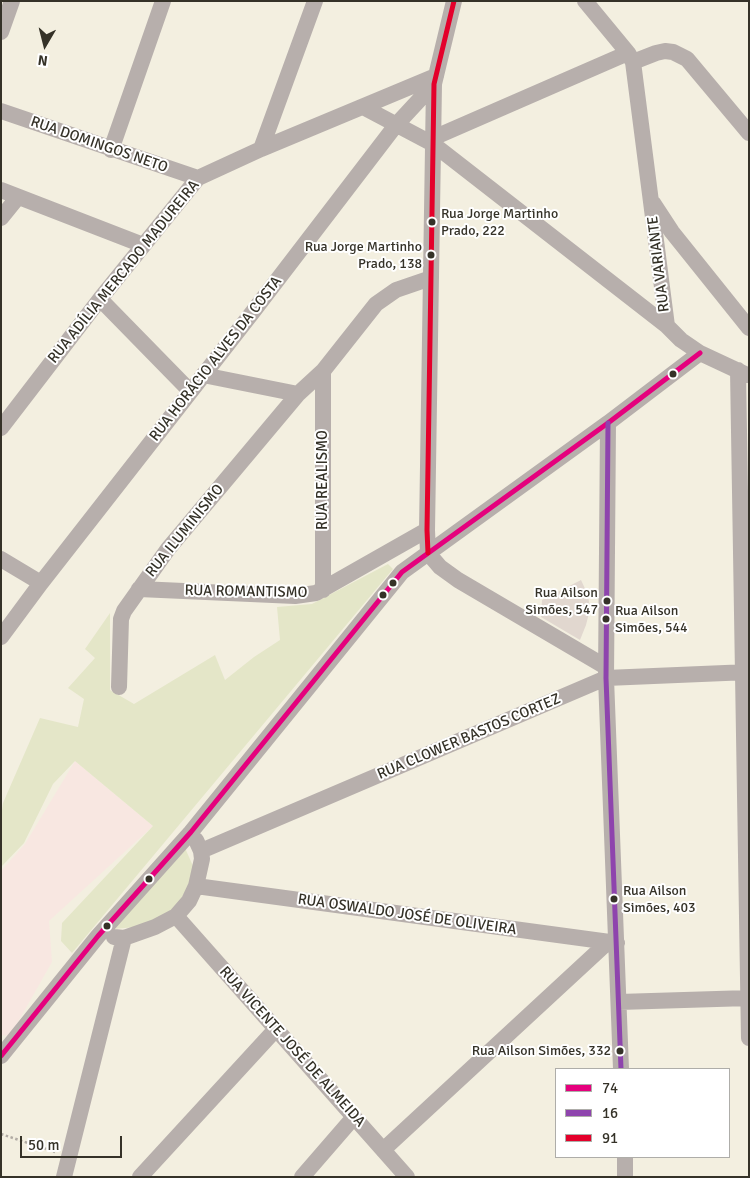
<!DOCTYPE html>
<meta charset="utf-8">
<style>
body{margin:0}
#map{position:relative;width:750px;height:1178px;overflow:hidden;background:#f3efe0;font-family:Signika,sans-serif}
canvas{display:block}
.frame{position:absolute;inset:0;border:2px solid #353228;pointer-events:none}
.legend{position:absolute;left:555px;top:1068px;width:175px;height:90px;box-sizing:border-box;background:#fff;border:1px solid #aeada9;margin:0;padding:6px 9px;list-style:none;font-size:15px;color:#353228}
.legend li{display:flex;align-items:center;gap:10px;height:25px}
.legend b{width:25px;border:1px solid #aeada9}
.north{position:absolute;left:20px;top:20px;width:50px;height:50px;-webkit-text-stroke:4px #fff;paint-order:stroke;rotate:188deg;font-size:14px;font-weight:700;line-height:20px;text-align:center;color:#353228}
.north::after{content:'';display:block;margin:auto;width:18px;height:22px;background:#353228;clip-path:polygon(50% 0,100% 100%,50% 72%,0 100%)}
.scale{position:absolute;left:20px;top:1136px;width:102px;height:22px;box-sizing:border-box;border:2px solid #353228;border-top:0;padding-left:6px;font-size:15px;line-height:18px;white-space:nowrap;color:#353228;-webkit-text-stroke:4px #fff;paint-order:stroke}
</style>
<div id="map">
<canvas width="750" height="1178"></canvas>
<div class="frame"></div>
<ul class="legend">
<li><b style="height:6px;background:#e5007d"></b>74</li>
<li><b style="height:6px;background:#8e44ad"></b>16</li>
<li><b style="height:6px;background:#e4002b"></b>91</li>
</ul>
<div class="north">N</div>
<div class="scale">50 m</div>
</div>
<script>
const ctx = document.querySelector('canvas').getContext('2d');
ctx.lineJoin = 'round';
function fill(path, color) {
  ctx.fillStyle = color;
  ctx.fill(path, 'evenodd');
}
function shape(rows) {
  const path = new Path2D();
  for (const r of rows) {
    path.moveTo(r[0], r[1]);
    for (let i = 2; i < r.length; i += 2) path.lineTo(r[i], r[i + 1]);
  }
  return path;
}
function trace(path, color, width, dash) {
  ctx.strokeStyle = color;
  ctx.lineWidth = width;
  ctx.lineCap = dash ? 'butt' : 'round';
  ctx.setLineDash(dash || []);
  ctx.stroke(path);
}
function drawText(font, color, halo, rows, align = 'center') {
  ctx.font = font + ' Signika,sans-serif';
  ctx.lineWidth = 4;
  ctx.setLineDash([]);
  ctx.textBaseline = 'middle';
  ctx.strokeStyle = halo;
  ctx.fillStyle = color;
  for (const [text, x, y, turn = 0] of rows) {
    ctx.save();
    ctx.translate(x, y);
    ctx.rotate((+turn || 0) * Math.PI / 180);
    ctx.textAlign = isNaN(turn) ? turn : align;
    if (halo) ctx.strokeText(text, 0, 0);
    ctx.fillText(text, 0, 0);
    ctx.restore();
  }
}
const education = shape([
 [75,761,153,826,49,921,52,962,10,1036,1,1035,1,871,25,844]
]);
const green = shape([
 [388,564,393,569,72,953,61,941,62,923,153,826,75,761,53,784,24,843,1,867,1,817,3,803,40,718,78,727,84,699,68,688,95,658,85,649,110,613,110,690,134,704,215,655,225,680,254,657,280,640,277,607,312,604],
 [185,848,193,866,193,878,174,911,137,927,113,929]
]);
const building = shape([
 [581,580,588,595,590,609,586,625,580,640,541,617,542,600]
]);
const path = shape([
 [1,1134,55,1152]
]);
const street = shape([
 [585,1,628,53,633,62,667,326],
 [1,32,12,1],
 [633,62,656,53,665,51,673,52,687,59,749,133],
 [363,107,433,144,667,326,681,340,700,353,747,375],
 [1,111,198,178],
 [433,138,628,53],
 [261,149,315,1],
 [111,150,163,1],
 [1,190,143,245],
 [653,203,672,232,749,328],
 [1,218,18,197],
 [100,299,190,391],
 [738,370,749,1038],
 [203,375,298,394,323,371,376,304,396,290,431,278],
 [608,423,606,678,621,1069],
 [1,428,100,299,198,178,261,149,436,76],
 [428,553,427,530,434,84,454,1],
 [428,553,440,567,458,580,606,667],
 [1,559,41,583],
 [139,589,295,596,316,593,427,530],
 [323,590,323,371],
 [1,637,41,583,252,313,396,125,434,84],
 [119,687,121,619,124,611,168,549,298,394],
 [201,851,606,678,749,672],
 [196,886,617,943],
 [176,916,407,1177],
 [114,937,124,938,155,927,176,916,189,901,196,886,202,859,201,851,196,840],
 [619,1002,749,998],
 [1,1056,98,936,191,832,402,572,608,423,700,353],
 [383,1150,608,942],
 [625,1157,625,1177],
 [64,1177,124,938],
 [140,1177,276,1029],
 [302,1177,354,1117]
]);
const bus1 = shape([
 [1,1056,98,936,191,832,402,572,608,423,700,353]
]);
const bus2 = shape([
 [608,423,606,678,621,1069]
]);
const bus3 = shape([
 [428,553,427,530,434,84,454,1]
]);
const markers = [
 [432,222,4.5,"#353228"],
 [431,255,4.5,"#353228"],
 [673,374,4.5,"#353228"],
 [393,583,4.5,"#353228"],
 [383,595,4.5,"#353228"],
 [607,601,4.5,"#353228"],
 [606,619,4.5,"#353228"],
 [149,879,4.5,"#353228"],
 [614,899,4.5,"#353228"],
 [107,926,4.5,"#353228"],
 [620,1051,4.5,"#353228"]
];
const busNames = [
 ["Rua Jorge Martinho",441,214],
 ["Prado, 222",441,231],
 ["Rua Jorge Martinho",422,247,"right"],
 ["Prado, 138",422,264,"right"],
 ["Rua Ailson",598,593,"right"],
 ["Simões, 547",598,610,"right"],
 ["Rua Ailson",615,611],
 ["Simões, 544",615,628],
 ["Rua Ailson",623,891],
 ["Simões, 403",623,908],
 ["Rua Ailson Simões, 332",611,1051,"right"]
];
const streetNames = [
 ["RUA DOMINGOS NETO",99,145,19],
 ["RUA VARIANTE",659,264,-97],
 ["RUA ADÍLIA MERCADO MADUREIRA",124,272,-51],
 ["RUA HORÁCIO ALVES DA COSTA",216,359,-52],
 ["RUA REALISMO",323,480,-90],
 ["RUA ILUMINISMO",185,531,-51],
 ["RUA ROMANTISMO",246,592,1],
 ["RUA CLOWER BASTOS CORTEZ",469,737,-23],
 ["RUA OSWALDO JOSÉ DE OLIVEIRA",407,915,8],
 ["RUA VICENTE JOSÉ DE ALMEIDA",292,1047,48]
];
fill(education, '#f8e7e1');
fill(green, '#e4e6c8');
fill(building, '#e1d7cf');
trace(path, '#b1aba4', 2.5, [2.5, 2.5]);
trace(street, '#b7afac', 16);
trace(bus1, '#e5007d', 5);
trace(bus2, '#8e44ad', 5);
trace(bus3, '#e4002b', 5);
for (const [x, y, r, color] of markers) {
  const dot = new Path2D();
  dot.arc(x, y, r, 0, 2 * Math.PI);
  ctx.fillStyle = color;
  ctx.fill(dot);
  trace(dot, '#fff', 2);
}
drawText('14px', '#353228', '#fff', busNames, 'left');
drawText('15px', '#353228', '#fff', streetNames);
</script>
